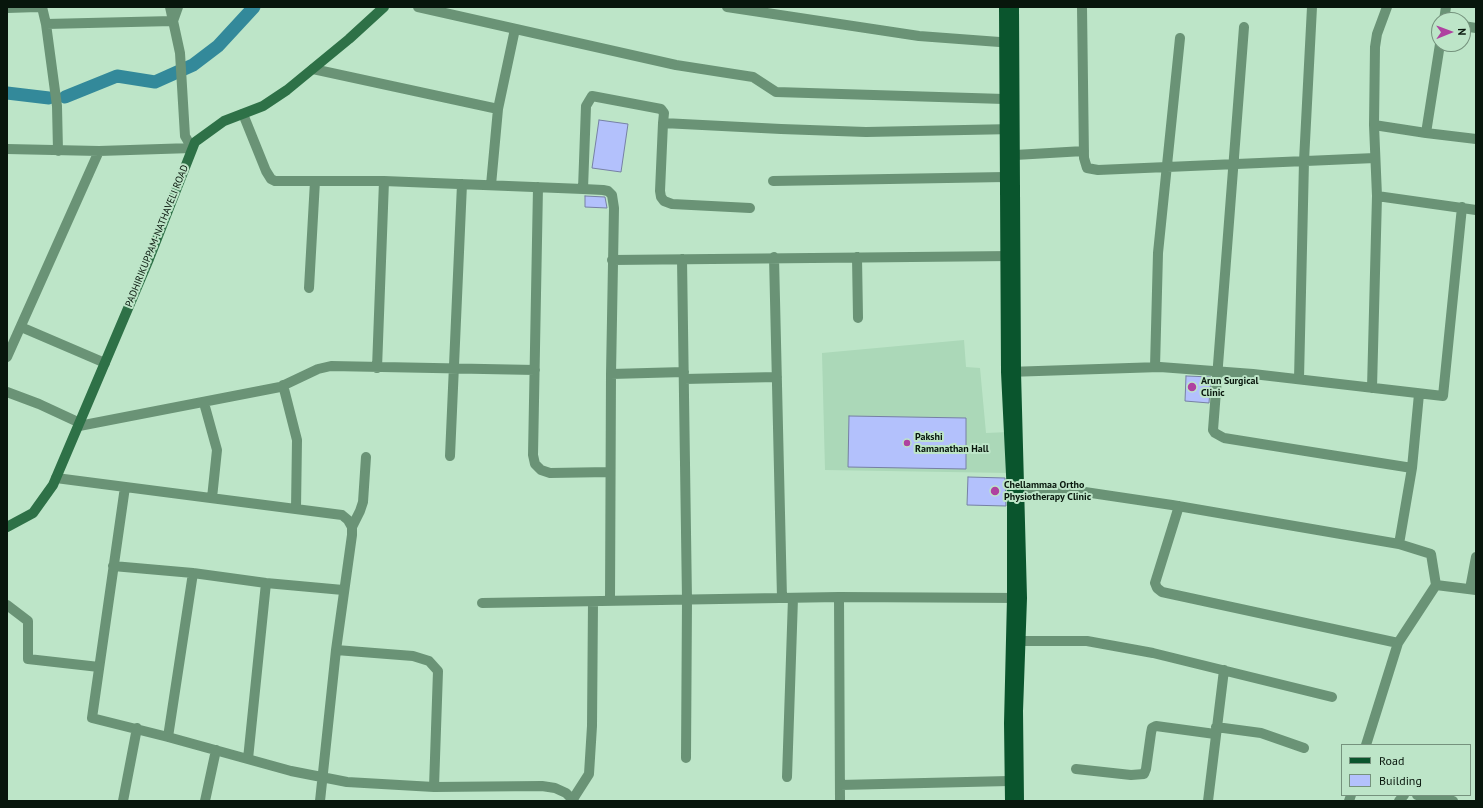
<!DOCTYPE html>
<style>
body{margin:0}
#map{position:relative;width:1483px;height:808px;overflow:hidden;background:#bde5c8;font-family:"PT Sans",sans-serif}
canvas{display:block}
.frame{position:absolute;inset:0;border:8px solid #08160c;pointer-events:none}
.legend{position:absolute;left:1341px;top:744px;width:130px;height:52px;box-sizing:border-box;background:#bde5c8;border:1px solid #75927d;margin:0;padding:5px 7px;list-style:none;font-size:12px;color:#08160c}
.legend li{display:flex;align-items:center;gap:8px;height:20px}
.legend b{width:20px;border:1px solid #75927d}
.north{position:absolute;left:1431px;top:12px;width:40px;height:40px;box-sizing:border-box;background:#bde5c8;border:1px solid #75927d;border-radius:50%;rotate:89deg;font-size:11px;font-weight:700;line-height:16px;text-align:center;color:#08160c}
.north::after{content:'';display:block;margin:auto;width:14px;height:18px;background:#af42a0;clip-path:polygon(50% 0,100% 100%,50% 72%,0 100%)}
</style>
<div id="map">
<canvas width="1483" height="808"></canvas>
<div class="frame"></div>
<ul class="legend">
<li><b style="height:5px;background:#0a552d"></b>Road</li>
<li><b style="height:11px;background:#b3c1fc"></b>Building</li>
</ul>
<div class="north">N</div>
</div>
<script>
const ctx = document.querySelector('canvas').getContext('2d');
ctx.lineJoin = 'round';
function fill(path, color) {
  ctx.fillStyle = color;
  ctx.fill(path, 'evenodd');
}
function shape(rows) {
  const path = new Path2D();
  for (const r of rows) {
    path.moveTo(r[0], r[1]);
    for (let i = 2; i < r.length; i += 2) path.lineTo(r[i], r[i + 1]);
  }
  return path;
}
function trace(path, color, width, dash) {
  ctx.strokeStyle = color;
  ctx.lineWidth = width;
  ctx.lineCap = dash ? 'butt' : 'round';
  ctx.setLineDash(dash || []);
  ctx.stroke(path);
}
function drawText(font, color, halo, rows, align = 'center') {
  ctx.font = font + ' "PT Sans",sans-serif';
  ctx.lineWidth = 4;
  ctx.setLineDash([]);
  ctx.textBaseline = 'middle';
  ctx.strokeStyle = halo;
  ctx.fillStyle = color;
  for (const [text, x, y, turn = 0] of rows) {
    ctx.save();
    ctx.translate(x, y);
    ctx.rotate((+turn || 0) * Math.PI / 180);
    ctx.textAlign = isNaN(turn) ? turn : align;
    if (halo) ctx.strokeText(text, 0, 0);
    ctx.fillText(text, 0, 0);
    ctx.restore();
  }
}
const built = shape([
 [964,340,966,367,980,368,986,433,1009,432,1010,473,825,470,822,353]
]);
const canal = shape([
 [7,93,49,98],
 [65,97,117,76,155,82,193,65,218,46,254,7]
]);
const building = shape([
 [599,120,628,124,621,172,592,168,599,120],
 [585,196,605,197,607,208,585,207,585,196],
 [1186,376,1211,377,1209,403,1185,401,1186,376],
 [849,416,966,418,966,469,848,467,849,416],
 [968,477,1005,478,1006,506,967,505,968,477]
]);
const street = shape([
 [42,7,46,24,57,106,58,151],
 [418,7,676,65,753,77,776,92,1004,99],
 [727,7,919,36,1013,43],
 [1082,7,1084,158,1087,168,1098,170,1375,158],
 [7,8,38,7],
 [1444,20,1446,7],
 [46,24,173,21,178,7],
 [1463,26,1476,28],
 [1244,27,1213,430,1215,433,1224,438,1412,468],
 [313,69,498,109],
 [243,114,266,171,271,179,275,181,384,181,583,189,603,190,608,191,612,195,614,208,611,374,610,601],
 [663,123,660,191,661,197,664,201,672,204,750,208],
 [1374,125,1426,133,1440,44],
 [1426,133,1476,139],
 [7,149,99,151,192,148,185,136,180,53,170,7],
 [1015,155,1084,151],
 [773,181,1005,177],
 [491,185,498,109,515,29],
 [538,187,533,455,535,464,541,470,550,473,610,472],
 [583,189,586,106,592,96,661,109,664,113,663,123,781,129,866,132,1014,129],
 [1377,196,1476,210],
 [774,257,782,598],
 [857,257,858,318],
 [682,259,687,600,686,758],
 [612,260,1012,256],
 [309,288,315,181],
 [21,327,105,363],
 [7,357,99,151],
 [1155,367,1158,253,1180,38],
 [377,368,384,181],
 [1008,372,1160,367,1253,374,1443,396,1462,207],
 [611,374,684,372],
 [684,379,777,377],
 [1299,379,1304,161,1312,7],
 [283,385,297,440,296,509],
 [1372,388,1377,196,1374,125,1375,47,1377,34,1387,7],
 [7,392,39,404,80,423],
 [204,403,217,450,212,498],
 [79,426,280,387,318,369,331,366,535,370],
 [450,456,462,184],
 [56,478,342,515,348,520,352,527,352,535,336,650,320,801],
 [125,487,92,718,168,737,291,771,347,782,434,787,542,786,555,788,566,793,574,801],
 [1020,493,1078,491,1172,505,1399,544,1431,554,1436,585,1398,643,1366,745],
 [1179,506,1155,583,1157,588,1162,592,1398,643],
 [352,527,360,511,363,502,366,457],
 [1399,544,1412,468,1419,394],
 [113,566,193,573,266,583,343,590],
 [1436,585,1476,590],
 [1470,589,1476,557],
 [839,597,840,801],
 [482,603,839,597,1020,598],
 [7,605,28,621,28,659,99,667],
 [1020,641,1087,641,1153,653,1332,697],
 [336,650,413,656,429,661,438,671,434,787],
 [1216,727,1261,733,1304,748],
 [168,737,193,573],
 [248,759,266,583],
 [1076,769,1131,775,1144,774,1146,769,1151,733,1152,728,1156,726,1215,734],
 [787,777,793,598],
 [840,785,1009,781],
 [1417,795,1453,801],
 [573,799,589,774,592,726,593,602],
 [123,801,137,728],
 [205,801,216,750],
 [1208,801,1224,670],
 [1349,801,1351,795],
 [1399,801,1404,795]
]);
const secondary = shape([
 [7,527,33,513,53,485,149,259,195,142,224,121,263,106,287,90,349,39,384,7]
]);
const primary = shape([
 [1004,7,1006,372,1012,495,1012,598,1009,723,1010,801],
 [1014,7,1016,372,1022,598,1018,711,1019,801]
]);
const markers = [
 [1192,387,5,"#af42a0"],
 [907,443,4,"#af42a0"],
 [995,491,5,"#af42a0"]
];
const streetNames = [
 ["PADHIRIKUPPAM-NATHAVELI ROAD",157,236,-68]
];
const poiNames = [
 ["Arun Surgical",1201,381],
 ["Clinic",1201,393],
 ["Pakshi",915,437],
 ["Ramanathan Hall",915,449],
 ["Chellammaa Ortho",1004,485],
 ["Physiotherapy Clinic",1004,497]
];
fill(built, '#abd8b8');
trace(canal, '#33899a', 13);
fill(building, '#b3c1fc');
trace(building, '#7680a4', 1);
trace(street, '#6a9376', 10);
trace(secondary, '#2e7147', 10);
trace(primary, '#0a552d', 10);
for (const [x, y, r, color] of markers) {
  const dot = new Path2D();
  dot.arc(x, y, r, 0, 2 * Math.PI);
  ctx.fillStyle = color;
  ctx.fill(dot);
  trace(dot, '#bde5c8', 1.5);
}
drawText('10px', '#08160c', '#bde5c8', streetNames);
drawText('bold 10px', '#08160c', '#bde5c8', poiNames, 'left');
</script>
